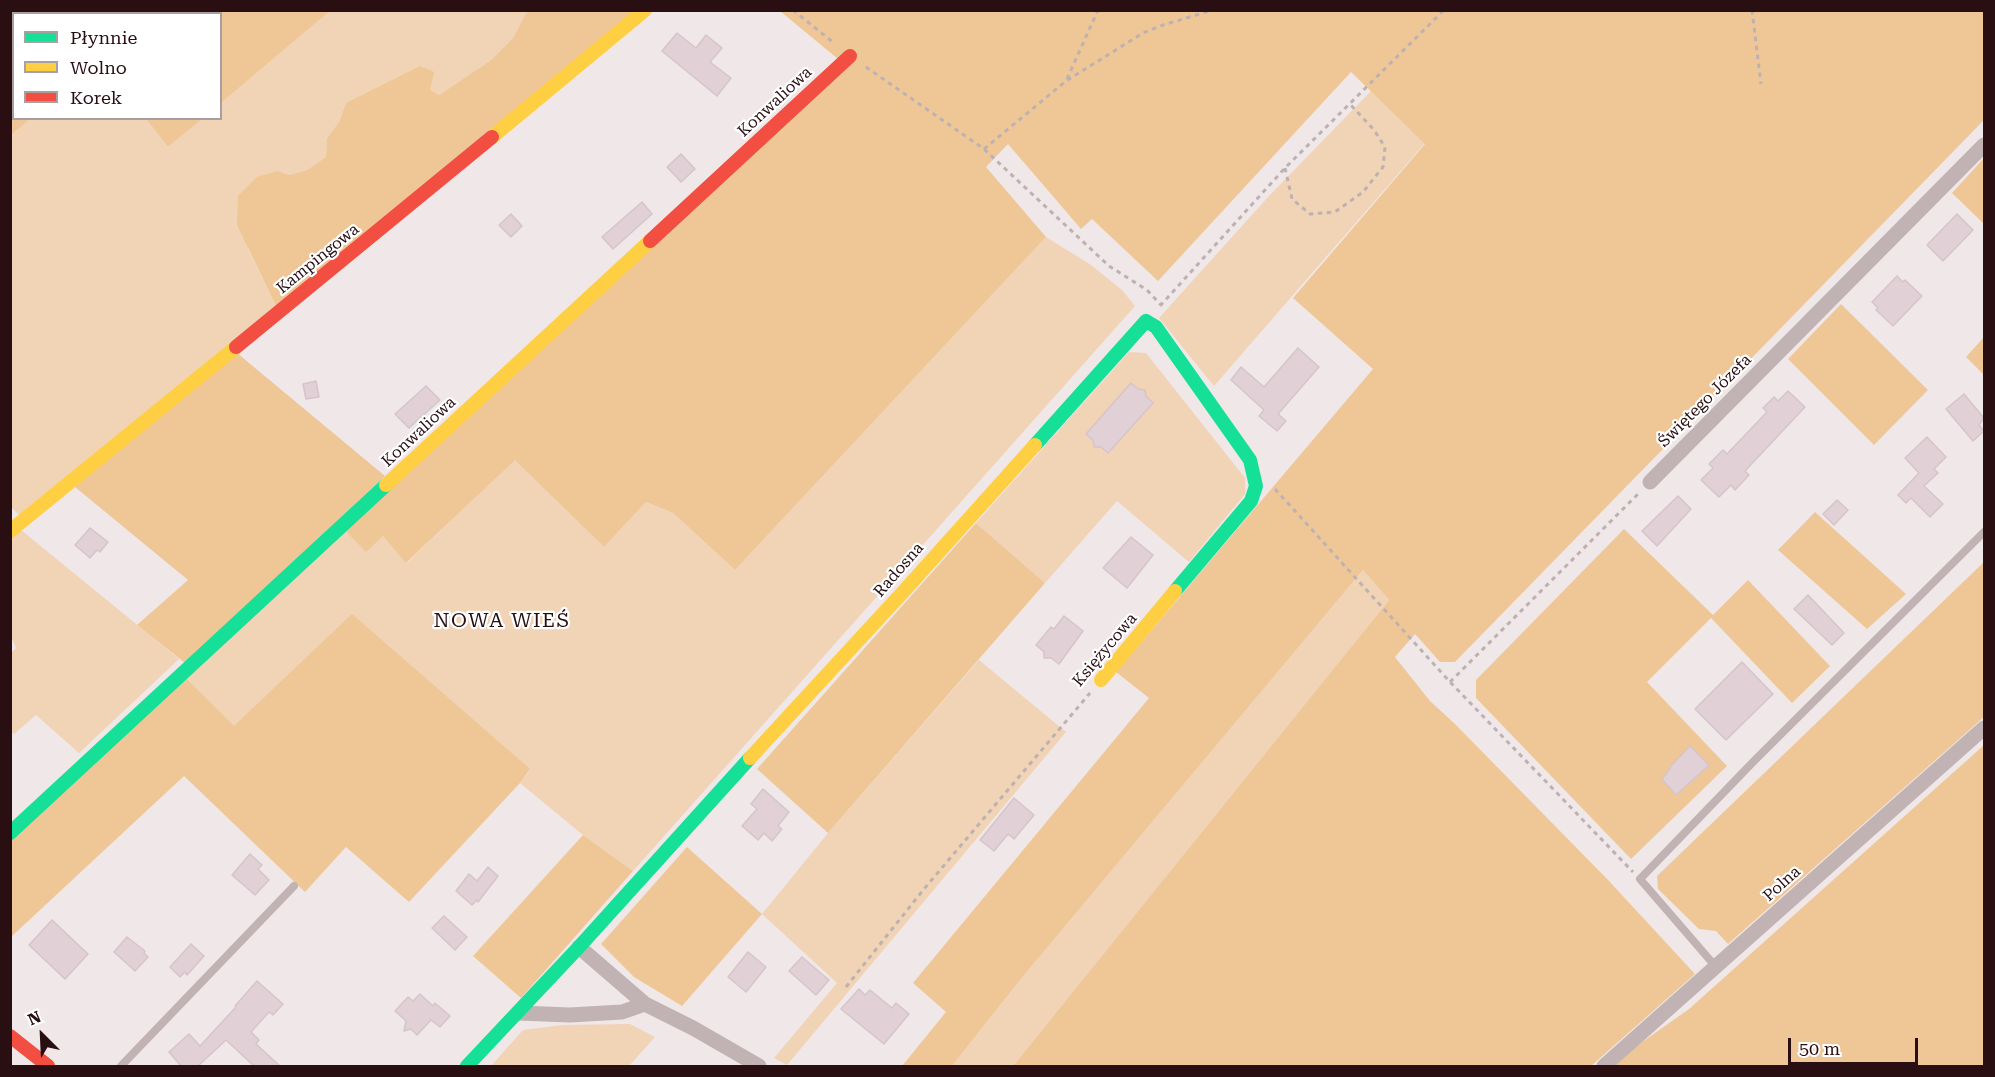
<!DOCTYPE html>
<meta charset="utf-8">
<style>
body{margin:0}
#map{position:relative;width:1995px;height:1077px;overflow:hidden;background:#f0e7e8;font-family:"Roboto Serif",serif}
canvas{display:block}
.frame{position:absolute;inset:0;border:12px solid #290e12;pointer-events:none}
.legend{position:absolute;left:12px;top:12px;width:210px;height:108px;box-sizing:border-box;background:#fff;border:2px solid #a99fa0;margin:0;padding:8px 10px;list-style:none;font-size:18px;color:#290e12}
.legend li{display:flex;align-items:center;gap:12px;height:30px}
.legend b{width:30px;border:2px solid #a99fa0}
.north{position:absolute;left:12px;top:1005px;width:60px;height:60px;-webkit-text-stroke:4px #fff;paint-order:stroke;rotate:336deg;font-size:16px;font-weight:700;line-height:24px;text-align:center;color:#290e12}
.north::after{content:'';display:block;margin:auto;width:21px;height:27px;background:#290e12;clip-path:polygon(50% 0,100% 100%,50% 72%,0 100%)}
.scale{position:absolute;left:1788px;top:1038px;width:130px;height:27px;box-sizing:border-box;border:3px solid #290e12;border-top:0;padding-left:8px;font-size:18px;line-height:21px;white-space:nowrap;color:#290e12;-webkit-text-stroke:4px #fff;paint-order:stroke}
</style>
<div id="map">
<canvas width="1995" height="1077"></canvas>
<div class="frame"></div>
<ul class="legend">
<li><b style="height:8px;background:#16e098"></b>Płynnie</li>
<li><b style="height:8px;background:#ffcf43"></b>Wolno</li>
<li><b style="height:8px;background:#f24e42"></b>Korek</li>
</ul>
<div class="north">N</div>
<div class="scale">50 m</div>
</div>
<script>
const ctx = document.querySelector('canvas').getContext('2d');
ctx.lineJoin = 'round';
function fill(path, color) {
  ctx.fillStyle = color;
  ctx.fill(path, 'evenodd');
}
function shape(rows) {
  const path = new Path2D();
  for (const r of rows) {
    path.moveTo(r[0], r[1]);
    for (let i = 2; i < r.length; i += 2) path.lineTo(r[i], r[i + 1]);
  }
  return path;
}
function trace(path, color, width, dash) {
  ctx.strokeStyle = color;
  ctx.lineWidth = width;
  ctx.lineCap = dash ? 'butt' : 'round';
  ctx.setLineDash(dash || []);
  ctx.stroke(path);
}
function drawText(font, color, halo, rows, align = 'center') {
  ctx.font = font + ' "Roboto Serif",serif';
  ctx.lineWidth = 4.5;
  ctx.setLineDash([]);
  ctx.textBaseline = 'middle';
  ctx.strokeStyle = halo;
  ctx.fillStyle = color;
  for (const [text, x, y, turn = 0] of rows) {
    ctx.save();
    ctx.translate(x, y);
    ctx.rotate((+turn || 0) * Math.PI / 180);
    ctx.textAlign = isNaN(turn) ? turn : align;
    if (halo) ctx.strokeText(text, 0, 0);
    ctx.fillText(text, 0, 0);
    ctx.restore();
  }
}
const green = shape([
 [330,11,527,11,513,38,491,60,439,95,429,90,346,103,339,122,327,138,326,157,307,170,289,175,278,171,248,249,276,306,19,515,10,506,10,135,30,119,146,119,168,147,202,119,220,118,221,103],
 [1371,91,1425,143,1214,386,1159,318,1269,196],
 [1046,237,1091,265,1122,290,1135,306,633,871,583,835,520,783,530,770,234,727,184,676,344,529,383,536,407,563,515,459,604,547,646,502,673,513,735,570],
 [1129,352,1146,353,1245,478,1245,494,1189,562,1117,501,1045,583,976,523],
 [21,530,179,659,79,753,36,715,14,734,11,731,11,653,16,648,11,636,11,539],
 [1363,570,1389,600,1013,1066,952,1066,1020,980],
 [979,660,1066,732,787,1065,774,1058,837,983,762,914,828,833],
 [630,1024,655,1037,629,1066,491,1066,523,1030,563,1025]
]);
const forest = shape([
 [11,10,330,10,330,11,221,103,220,14,14,14,14,118,30,119,11,135],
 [527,11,639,11,276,306,237,225,238,196,257,177,278,171,289,175,307,170,326,157,327,138,339,122,346,103,420,66,434,72,430,90,439,95,491,60,513,38],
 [780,11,1984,11,1984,120,1455,662,1440,662,1415,634,1395,657,1430,701,1455,724,1609,881,1695,974,1591,1066,1013,1066,1389,600,1363,570,1020,980,952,1066,902,1066,946,1012,913,983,1149,698,1116,672,1373,369,1293,298,1425,144,1351,72,1158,281,1092,219,1081,229,1008,144,986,167,1046,237,735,570,673,513,646,502,604,547,515,460,406,563,383,536,366,552,344,529,838,59],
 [146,119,202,119,168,147],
 [1984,158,1984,224,1952,193],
 [1841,304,1928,390,1874,445,1788,359],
 [1984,337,1984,375,1966,357],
 [237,353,385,476,185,663,137,625,188,580,75,487],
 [1815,512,1906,594,1867,629,1778,550],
 [976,523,1045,583,828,833,757,769],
 [1624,529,1713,615,1748,580,1830,666,1792,703,1711,618,1647,682,1727,766,1631,859,1476,698,1476,680],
 [1984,562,1984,717,1728,944,1716,931,1699,929,1658,889,1657,876],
 [352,614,530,769,520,783,409,902,346,847,305,892,184,776,11,937,11,840,184,676,234,726],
 [1984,745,1984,1066,1615,1066,1638,1045,1689,1009],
 [583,835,633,871,521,998,473,956],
 [687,847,762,914,682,1006,634,977,601,944]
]);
const building = shape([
 [677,33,696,48,706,35,722,48,710,62,731,78,717,96,662,51,677,33],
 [681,154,695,169,681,182,667,167,681,154],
 [642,202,652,214,613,249,602,237,642,202],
 [511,214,522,226,511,237,499,225,511,214],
 [1957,214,1973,230,1943,261,1927,245,1957,214],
 [1897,276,1903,282,1905,280,1922,296,1893,326,1876,310,1878,308,1872,302,1897,276],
 [1298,348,1319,367,1278,414,1286,421,1277,431,1259,416,1264,410,1231,380,1241,367,1264,387,1298,348],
 [316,381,319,397,306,399,303,384,316,381],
 [1131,383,1138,389,1145,390,1146,396,1153,403,1108,453,1101,447,1094,447,1093,440,1086,434,1131,383],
 [426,386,440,400,409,428,395,414,426,386],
 [1788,391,1805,407,1745,471,1749,475,1735,490,1731,485,1719,497,1701,480,1713,468,1709,464,1723,450,1727,454,1767,412,1763,408,1774,397,1778,401,1788,391],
 [1964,394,1984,418,1979,425,1984,431,1973,441,1946,409,1964,394],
 [1927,437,1946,457,1934,469,1938,473,1924,486,1943,504,1930,517,1911,498,1906,503,1898,495,1919,473,1905,458,1927,437],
 [1678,496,1691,509,1657,546,1642,531,1678,496],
 [1837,500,1848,510,1834,525,1823,514,1837,500],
 [90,528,108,542,100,552,97,550,90,558,75,545,90,528],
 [1131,537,1153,555,1127,588,1103,568,1131,537],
 [1808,595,1844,633,1832,645,1794,609,1808,595],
 [1064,616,1083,631,1059,664,1051,658,1044,658,1044,652,1036,645,1051,627,1054,629,1064,616],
 [1742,662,1773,694,1726,740,1695,709,1742,662],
 [1690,746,1709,765,1676,795,1662,779,1670,769,1669,768,1690,746],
 [763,789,789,812,778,826,782,829,772,841,764,833,758,840,742,826,757,809,751,804,763,789],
 [1014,798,1034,815,1014,839,1008,834,994,851,980,840,1014,798],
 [250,854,262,865,258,869,269,880,255,895,232,875,250,854],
 [488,867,498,876,478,902,477,900,472,905,456,891,469,874,477,881,488,867],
 [444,916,467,937,455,950,432,928,444,916],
 [52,920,88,954,65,979,29,945,52,920],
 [127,937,145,951,144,953,148,957,135,971,114,952,127,937],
 [191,944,204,956,187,975,185,972,180,977,170,967,191,944],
 [748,952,766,967,746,992,728,977,748,952],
 [802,957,829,980,816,995,789,971,802,957],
 [257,981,283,1004,273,1015,269,1012,251,1032,259,1040,256,1044,280,1066,254,1066,226,1040,198,1066,181,1066,169,1052,189,1034,200,1046,236,1007,235,1006,257,981],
 [859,989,865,995,870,990,892,1008,896,1003,909,1014,884,1044,841,1009,859,989],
 [420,994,433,1006,435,1003,450,1016,440,1027,431,1020,417,1035,411,1029,404,1031,406,1021,395,1011,408,997,413,1001,420,994]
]);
const path = shape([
 [793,10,834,43],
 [1752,10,1761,84],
 [866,67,984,149,1109,266,1147,290,1161,305],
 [1067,79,1098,10],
 [984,149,1066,81,1143,33,1163,25,1213,10],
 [1285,168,1292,199,1310,214,1335,212,1363,192,1383,167,1385,147,1374,130,1349,103],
 [1160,306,1285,168,1444,10],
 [1275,489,1450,682,1633,872],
 [1450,682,1640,492],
 [846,987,924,889,1090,693]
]);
const lane = shape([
 [1716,967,1640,879,1754,761,1984,532],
 [121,1066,294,886]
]);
const street = shape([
 [1650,482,1984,145],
 [579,947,645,1004,693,1028,759,1066],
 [518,1013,570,1015,622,1012,645,1004],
 [1604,1066,1984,728]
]);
const fast = shape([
 [1035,445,1146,321,1156,327,1250,460,1256,486,1251,501,1175,591],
 [10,833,386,485],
 [467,1066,579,947,750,758]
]);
const slow = shape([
 [492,137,645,10],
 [386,485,650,241],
 [10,531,236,347],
 [1101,680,1175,591],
 [750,758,903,592,1035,445]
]);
const jam = shape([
 [650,241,850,56],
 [236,347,492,137],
 [10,1036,48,1066]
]);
const streetNames = [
 ["Konwaliowa",775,102,-43],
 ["Kampingowa",318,259,-39],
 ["Świętego Józefa",1705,401,-45],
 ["Konwaliowa",419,432,-43],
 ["Radosna",899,570,-49],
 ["Księżycowa",1105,650,-50],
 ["Polna",1782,884,-42]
];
const quarterNames = [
 ["NOWA WIEŚ",502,621]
];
fill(green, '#f1d3b5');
fill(forest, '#efc797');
fill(building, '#e2d0d7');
trace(building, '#d6c4cb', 1.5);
trace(path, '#beb1b2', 3, [4.5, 4.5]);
trace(lane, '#c1b2b3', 8);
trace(street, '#c1b2b3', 15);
trace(fast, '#16e098', 14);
trace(slow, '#ffcf43', 14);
trace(jam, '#f24e42', 14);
drawText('16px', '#290e12', '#fff', streetNames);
ctx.letterSpacing = '1.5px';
drawText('20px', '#290e12', '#fff', quarterNames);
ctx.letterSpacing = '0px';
</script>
